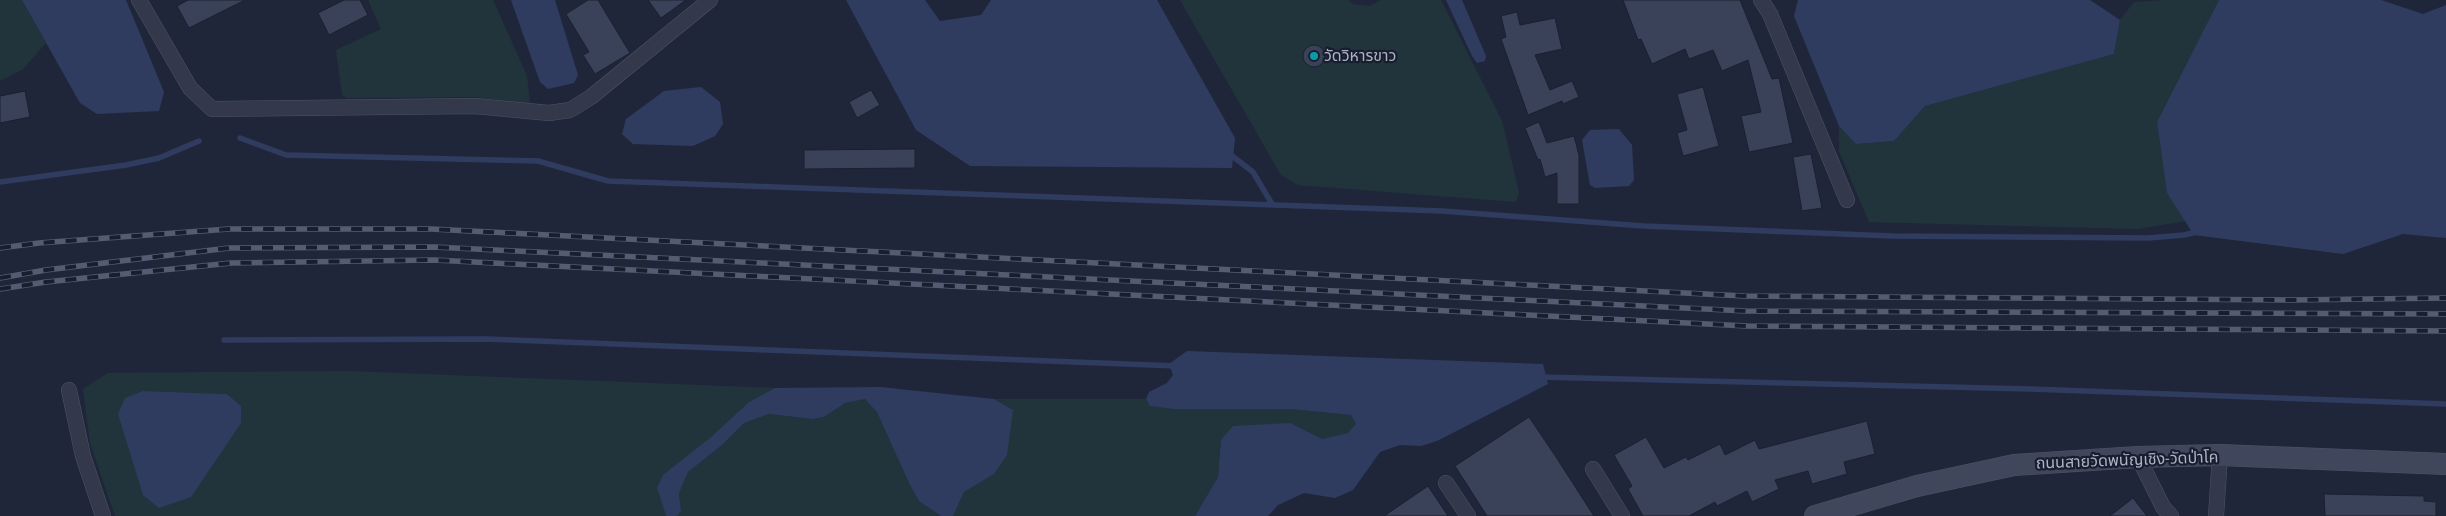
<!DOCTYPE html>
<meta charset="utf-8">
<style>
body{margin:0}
canvas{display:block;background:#1f263a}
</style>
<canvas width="2446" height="516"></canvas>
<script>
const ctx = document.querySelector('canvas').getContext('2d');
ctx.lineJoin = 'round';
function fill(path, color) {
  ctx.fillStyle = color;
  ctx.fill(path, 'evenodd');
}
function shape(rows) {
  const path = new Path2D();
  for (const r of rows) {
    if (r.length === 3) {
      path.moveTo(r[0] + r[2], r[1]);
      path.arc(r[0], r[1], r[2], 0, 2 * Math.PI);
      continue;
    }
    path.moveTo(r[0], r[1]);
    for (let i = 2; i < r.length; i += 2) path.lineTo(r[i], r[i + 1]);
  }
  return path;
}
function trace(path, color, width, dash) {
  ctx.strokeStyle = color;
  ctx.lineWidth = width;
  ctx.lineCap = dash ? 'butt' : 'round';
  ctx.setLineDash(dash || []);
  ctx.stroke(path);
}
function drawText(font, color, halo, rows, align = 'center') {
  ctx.font = font + ' Ubuntu,"Noto Sans Thai",sans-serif';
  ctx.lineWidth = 4.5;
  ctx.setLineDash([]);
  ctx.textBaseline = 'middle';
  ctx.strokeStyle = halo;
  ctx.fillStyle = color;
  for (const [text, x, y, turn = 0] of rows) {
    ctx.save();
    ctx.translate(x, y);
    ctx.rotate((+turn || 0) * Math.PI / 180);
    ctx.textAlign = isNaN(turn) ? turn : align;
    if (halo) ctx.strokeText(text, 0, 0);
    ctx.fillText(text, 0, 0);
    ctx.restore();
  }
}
const green = shape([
 [0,0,22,0,46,43,23,69,0,81],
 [368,0,493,0,527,76,530,104,475,97,347,98,342,95,336,50,381,29],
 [1180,0,1349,0,1352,4,1370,6,1381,0,1441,0,1502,121,1519,192,1516,202,1298,185,1281,175],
 [2166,0,2219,0,2157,122,2167,193,2186,221,2137,229,1869,222,1839,151,1839,126,1856,144,1894,141,1925,106,2114,54,2120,20,2134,2],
 [347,371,775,388,749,402,657,488,666,516,115,516,90,443,83,389,108,373],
 [143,391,227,394,241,406],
 [865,399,877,411,909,483,919,501,941,516,677,516,681,511,679,493,688,472,722,445,744,423,769,414,812,419,824,417,845,403],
 [994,399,1146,399,1150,406,1291,409,1351,415,1356,424,1349,433,1322,439,1290,423,1221,440,1218,477,1195,516,953,516,964,492,994,474,1013,410]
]);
const water = shape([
 [22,0,126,0,164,92,159,111,97,114,80,103],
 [511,0,555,0,578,75,574,83,548,89,540,82],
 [846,0,925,0,940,21,981,15,991,0,1157,0,1235,138,1232,168,970,166,916,130],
 [1446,0,1462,0,1486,56,1485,61,1477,63,1472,56],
 [1798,0,2090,0,2120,20,2114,54,1925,106,1894,141,1856,144,1839,126,1794,16],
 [2219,0,2381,0,2423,14,2446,5,2446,238,2403,234,2343,254,2194,235,2167,193,2157,122],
 [701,87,720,102,723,124,715,136,693,146,633,144,622,134,626,119,664,91],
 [1619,129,1632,145,1634,180,1629,186,1595,188,1590,185,1582,140,1590,130],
 [1187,351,1543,364,1548,384,1437,441,1421,446,1400,445,1380,452,1353,490,1335,498,1304,493,1278,505,1268,516,1195,516,1218,477,1221,440,1233,426,1290,423,1322,439,1348,433,1356,424,1351,415,1291,409,1175,409,1150,406,1146,399,1149,392,1167,383,1173,375,1169,364],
 [880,387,994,399,1013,410,1007,455,994,474,964,492,953,516,941,516,919,501,909,483,877,412,865,399,845,403,824,417,812,419,769,414,744,423,722,445,688,472,679,493,681,511,677,516,666,516,657,488,663,475,710,438,749,402,775,388],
 [143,391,227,394,241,406,241,423,191,497,159,508,143,495,118,414,125,398]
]);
const stream = shape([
 [240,138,286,155,538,161,608,181,1442,211,1644,226,1892,236,2148,238,2184,235,2201,231],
 [1227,152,1253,172,1272,204],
 [0,182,126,165,159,158,199,141],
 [224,340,487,339,1177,366],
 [1539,377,2030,389,2446,404]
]);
const building = shape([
 [188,0,245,0,189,28,177,6,188,0],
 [344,0,360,0,368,15,329,35,318,13,344,0],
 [588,0,598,0,630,53,595,74,583,55,589,52,566,14,588,0],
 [648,0,686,0,661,18,648,0],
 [1623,0,1740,0,1772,79,1779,78,1793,143,1749,152,1741,116,1761,112,1748,60,1722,71,1713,50,1689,59,1685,49,1652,64,1641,39,1638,40,1623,0],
 [1517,12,1520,25,1555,18,1562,49,1535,55,1550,90,1572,81,1579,97,1563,104,1562,101,1528,115,1501,39,1506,37,1501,16,1517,12],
 [1314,56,11],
 [1703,87,1719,146,1683,156,1677,133,1687,130,1677,94,1703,87],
 [871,90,880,105,857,118,849,102,871,90],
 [25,91,30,117,0,123,0,96,25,91],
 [1539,122,1547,143,1574,136,1579,155,1579,204,1557,204,1557,173,1545,177,1540,159,1538,160,1525,128,1539,122],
 [915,149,915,168,804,169,804,150,915,149],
 [1811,154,1822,208,1802,211,1793,157,1811,154],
 [1529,417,1556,457,1594,516,1487,516,1455,466,1529,417],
 [1867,421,1875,454,1844,462,1847,474,1812,484,1808,471,1775,480,1779,489,1752,502,1747,491,1717,506,1715,502,1689,516,1643,516,1628,489,1632,486,1614,455,1646,437,1664,468,1686,457,1688,460,1720,444,1725,455,1755,440,1759,449,1867,421],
 [1428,486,1448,516,1384,516,1428,486],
 [2324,494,2424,496,2424,501,2436,502,2436,516,2325,516,2324,494],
 [2133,498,2147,516,2110,516,2133,498]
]);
const street = shape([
 [139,0,190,88,212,109,475,106,549,113,570,110,591,97,710,0],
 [1761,0,1770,14,1847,200],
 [69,390,83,456,103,516],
 [2138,457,2163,507,2171,516],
 [1593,469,1622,516],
 [1446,483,1468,516],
 [2216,516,2220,455]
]);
const secondary = shape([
 [1815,516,1917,486,2014,465,2138,457,2220,455,2446,464]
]);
const rail = shape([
 [0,248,39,243,229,229,431,229,1744,296,2291,300,2446,298],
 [0,278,46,270,229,248,434,247,1746,311,2446,314],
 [0,289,46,282,231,263,434,260,1747,326,2446,331]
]);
const markers = [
 [1314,56,5,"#0f9aa8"]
];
const poiNames = [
 ["วัดวิหารขาว",1324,56]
];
const streetNames = [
 ["ถนนสายวัดพนัญเชิง-วัดป่าโค",2127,460,-2]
];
fill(green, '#21343b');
fill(water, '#2f3c60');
trace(stream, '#2f3c60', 5.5);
fill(building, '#3a425a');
trace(building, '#1a2030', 1);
trace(street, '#4d5365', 16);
trace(secondary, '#4d5365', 22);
trace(street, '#33394a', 15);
trace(secondary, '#40475d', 21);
trace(rail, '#545c71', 5.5);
trace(rail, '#181e2e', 4, [11]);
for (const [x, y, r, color] of markers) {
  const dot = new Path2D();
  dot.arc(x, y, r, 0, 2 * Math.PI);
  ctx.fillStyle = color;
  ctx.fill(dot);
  trace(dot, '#181e2e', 2);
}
drawText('16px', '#adb3c7', '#181e2e', poiNames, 'left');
drawText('16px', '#adb3c7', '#181e2e', streetNames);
</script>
